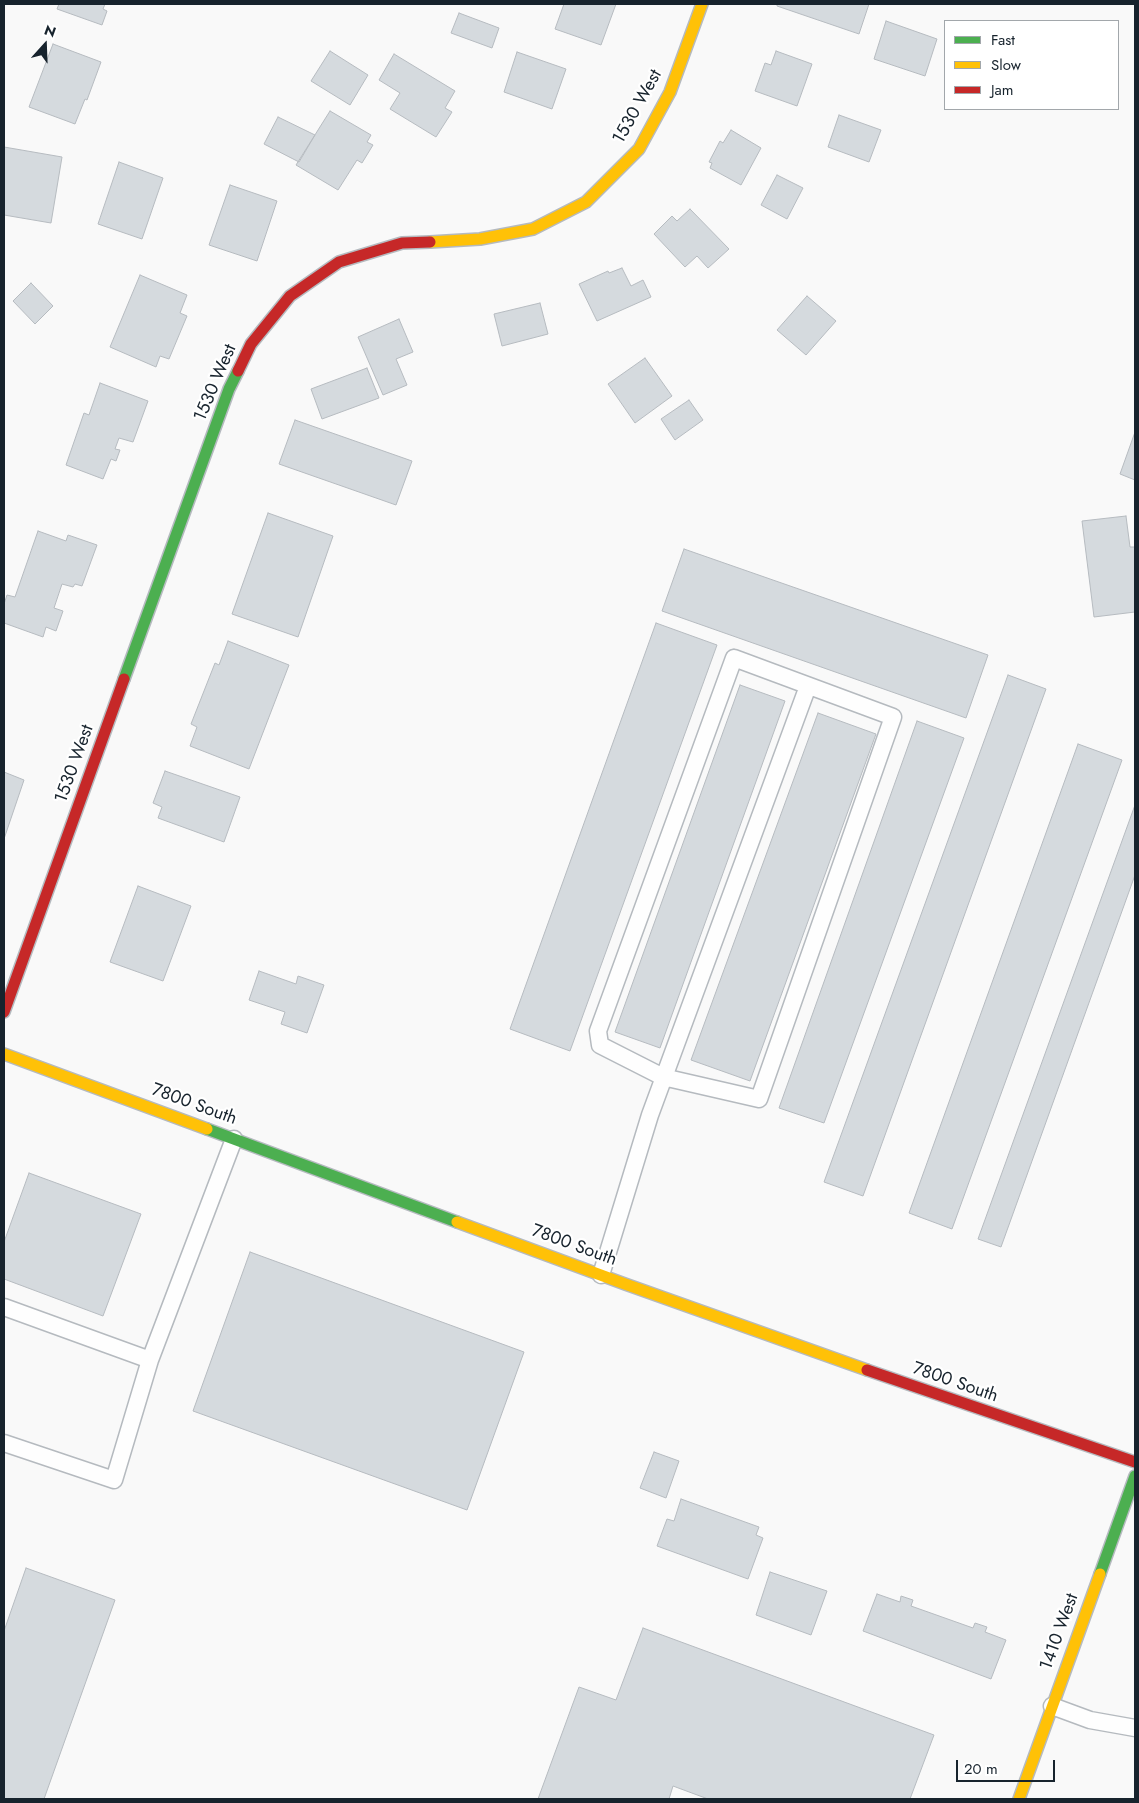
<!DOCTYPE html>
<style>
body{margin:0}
#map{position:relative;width:1139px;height:1803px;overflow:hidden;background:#f9f9f9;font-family:Jost,sans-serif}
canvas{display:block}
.frame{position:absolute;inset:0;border:5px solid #17232d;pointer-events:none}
.legend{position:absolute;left:944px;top:20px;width:175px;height:90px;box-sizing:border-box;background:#fff;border:1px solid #a2a7ab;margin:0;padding:6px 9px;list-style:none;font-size:15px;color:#17232d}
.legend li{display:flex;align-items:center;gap:10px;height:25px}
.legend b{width:25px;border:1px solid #a2a7ab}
.north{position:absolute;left:20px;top:20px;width:50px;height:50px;-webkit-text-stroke:4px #fff;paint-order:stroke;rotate:20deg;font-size:14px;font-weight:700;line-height:20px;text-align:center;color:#17232d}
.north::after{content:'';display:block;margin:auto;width:18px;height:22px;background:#17232d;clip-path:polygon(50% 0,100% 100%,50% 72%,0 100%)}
.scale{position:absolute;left:956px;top:1760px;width:99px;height:22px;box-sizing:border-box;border:2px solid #17232d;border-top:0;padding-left:6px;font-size:15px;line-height:18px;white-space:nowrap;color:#17232d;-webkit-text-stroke:4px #fff;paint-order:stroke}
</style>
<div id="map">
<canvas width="1139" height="1803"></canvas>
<div class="frame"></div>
<ul class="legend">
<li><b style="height:6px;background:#4caf50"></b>Fast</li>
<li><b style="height:6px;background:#ffc107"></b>Slow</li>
<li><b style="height:6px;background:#c62828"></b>Jam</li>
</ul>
<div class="north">N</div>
<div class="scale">20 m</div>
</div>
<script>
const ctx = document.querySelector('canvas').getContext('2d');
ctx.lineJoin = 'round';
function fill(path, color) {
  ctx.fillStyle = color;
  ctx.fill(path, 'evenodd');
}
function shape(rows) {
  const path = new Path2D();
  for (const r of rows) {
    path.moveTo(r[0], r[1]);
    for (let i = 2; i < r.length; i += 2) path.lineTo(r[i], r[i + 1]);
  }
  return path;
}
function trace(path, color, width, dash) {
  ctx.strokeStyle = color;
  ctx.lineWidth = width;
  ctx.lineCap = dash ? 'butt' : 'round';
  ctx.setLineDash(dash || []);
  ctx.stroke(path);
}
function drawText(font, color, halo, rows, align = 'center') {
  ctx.font = font + ' Jost,sans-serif';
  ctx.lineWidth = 4.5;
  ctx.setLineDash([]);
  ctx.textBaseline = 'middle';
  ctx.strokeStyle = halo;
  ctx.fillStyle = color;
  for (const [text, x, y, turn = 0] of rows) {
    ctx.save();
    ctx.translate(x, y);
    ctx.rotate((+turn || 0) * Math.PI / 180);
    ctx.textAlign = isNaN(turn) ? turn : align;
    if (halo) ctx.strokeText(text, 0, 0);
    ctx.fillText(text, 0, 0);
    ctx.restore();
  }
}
const building = shape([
 [59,4,105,4,103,9,107,11,102,25,57,9,59,4],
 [564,4,616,4,601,45,555,29,564,4],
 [777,4,869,4,859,34,777,6,777,4],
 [459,13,499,28,492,48,451,33,459,13],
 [886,21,937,39,925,76,874,59,886,21],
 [53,44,101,62,87,100,85,99,75,124,29,107,53,44],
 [330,51,368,75,350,105,311,81,330,51],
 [776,51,812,64,797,106,755,91,765,63,771,65,776,51],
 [517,52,566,69,552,109,504,92,517,52],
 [394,54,455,91,445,108,452,112,436,137,390,109,400,93,379,80,394,54],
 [330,111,371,135,367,142,373,145,362,163,357,160,338,190,296,165,330,111],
 [839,115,881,130,869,162,828,147,839,115],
 [278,117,315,135,299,162,264,144,278,117],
 [731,130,761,148,741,185,710,168,712,163,709,162,720,141,723,143,731,130],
 [4,147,62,157,51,223,4,215,4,147],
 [119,162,163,178,142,239,98,224,119,162],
 [777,175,803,188,787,219,761,205,777,175],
 [230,185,277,201,257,261,209,245,230,185],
 [690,209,729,249,708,268,697,256,685,267,654,234,672,216,677,221,690,209],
 [622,268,631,286,643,280,651,297,597,321,579,284,608,271,609,273,622,268],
 [140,275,187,295,180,313,187,316,169,359,160,356,156,367,110,347,140,275],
 [31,283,53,306,35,324,13,301,31,283],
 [807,296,836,321,806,355,777,330,807,296],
 [540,303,548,334,502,346,494,314,540,303],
 [399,319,413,352,396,359,407,385,383,395,358,337,399,319],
 [645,358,672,396,635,423,608,384,645,358],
 [367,368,379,398,322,419,311,389,367,368],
 [100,383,148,401,133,442,119,438,115,449,120,450,116,461,111,459,103,479,66,465,84,413,89,415,100,383],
 [689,400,703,420,675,440,661,419,689,400],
 [295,420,412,461,396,505,279,464,295,420],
 [1135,432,1135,480,1120,474,1135,432],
 [268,513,333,536,298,637,232,614,268,513],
 [1126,516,1130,547,1135,547,1135,612,1094,617,1082,521,1126,516],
 [38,531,66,541,68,535,97,545,82,586,75,584,73,587,62,584,54,608,63,611,56,631,46,627,43,637,4,623,4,604,7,595,15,597,38,531],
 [684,549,988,655,966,718,662,611,684,549],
 [656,623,717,645,570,1051,510,1029,656,623],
 [228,641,289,665,249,769,190,746,197,727,191,724,215,663,219,665,228,641],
 [1008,675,1046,689,863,1196,824,1182,1008,675],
 [740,685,785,701,660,1048,615,1032,740,685],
 [818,713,876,734,750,1081,691,1060,818,713],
 [917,721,964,738,824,1123,779,1108,917,721],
 [1078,744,1122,760,952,1229,909,1213,1078,744],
 [165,771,240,797,224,842,158,818,162,807,153,803,165,771],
 [4,772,24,780,4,839,4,772],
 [1135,805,1135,875,1001,1247,978,1239,1135,805],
 [138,886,191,906,163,981,110,962,138,886],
 [259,971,296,984,298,976,324,985,307,1033,281,1024,285,1012,249,1000,259,971],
 [29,1173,141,1214,103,1316,4,1279,4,1242,29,1173],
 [250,1252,524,1352,467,1510,193,1411,250,1252],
 [654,1452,679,1461,666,1498,640,1488,654,1452],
 [681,1499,759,1527,756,1535,763,1538,748,1579,657,1546,667,1519,674,1521,681,1499],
 [26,1568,115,1600,44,1799,4,1799,4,1631,26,1568],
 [770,1572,827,1591,811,1635,756,1615,770,1572],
 [877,1594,900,1602,901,1596,913,1600,911,1606,973,1628,975,1623,987,1627,985,1632,1006,1640,991,1679,863,1631,877,1594],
 [643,1628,934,1735,910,1799,708,1799,673,1786,669,1799,538,1799,579,1687,616,1700,643,1628]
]);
const lane = shape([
 [734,658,893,717,759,1099,663,1077,600,1045,598,1031,734,658],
 [601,1275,650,1115,808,686],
 [4,1307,150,1360,234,1139],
 [4,1443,114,1480,150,1360],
 [1052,1706,1090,1720,1135,1728]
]);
const fast = shape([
 [124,679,229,389,238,371],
 [207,1129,457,1222],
 [1100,1574,1135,1476]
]);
const slow = shape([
 [430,242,480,239,533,229,586,202,639,149,670,92,702,4],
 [4,1054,207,1129],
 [457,1222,625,1284,867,1370],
 [1019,1799,1100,1574]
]);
const jam = shape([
 [238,371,251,344,290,296,339,262,402,243,430,242],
 [4,1012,124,679],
 [867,1370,1135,1462]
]);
const streetNames = [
 ["1530 West",638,107,-61],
 ["1530 West",216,383,-67],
 ["1530 West",75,764,-70],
 ["7800 South",194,1105,20],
 ["7800 South",574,1246,20],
 ["7800 South",955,1383,19],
 ["1410 West",1060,1632,-70]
];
fill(building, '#d5dade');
trace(building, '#b6bbc0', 1);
trace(lane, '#b5babf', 19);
trace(fast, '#b5babf', 14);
trace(slow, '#b5babf', 14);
trace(jam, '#b5babf', 14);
trace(lane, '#fefefe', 16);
trace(fast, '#4caf50', 11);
trace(slow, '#ffc107', 11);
trace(jam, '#c62828', 11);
drawText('18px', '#17232d', '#fff', streetNames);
</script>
